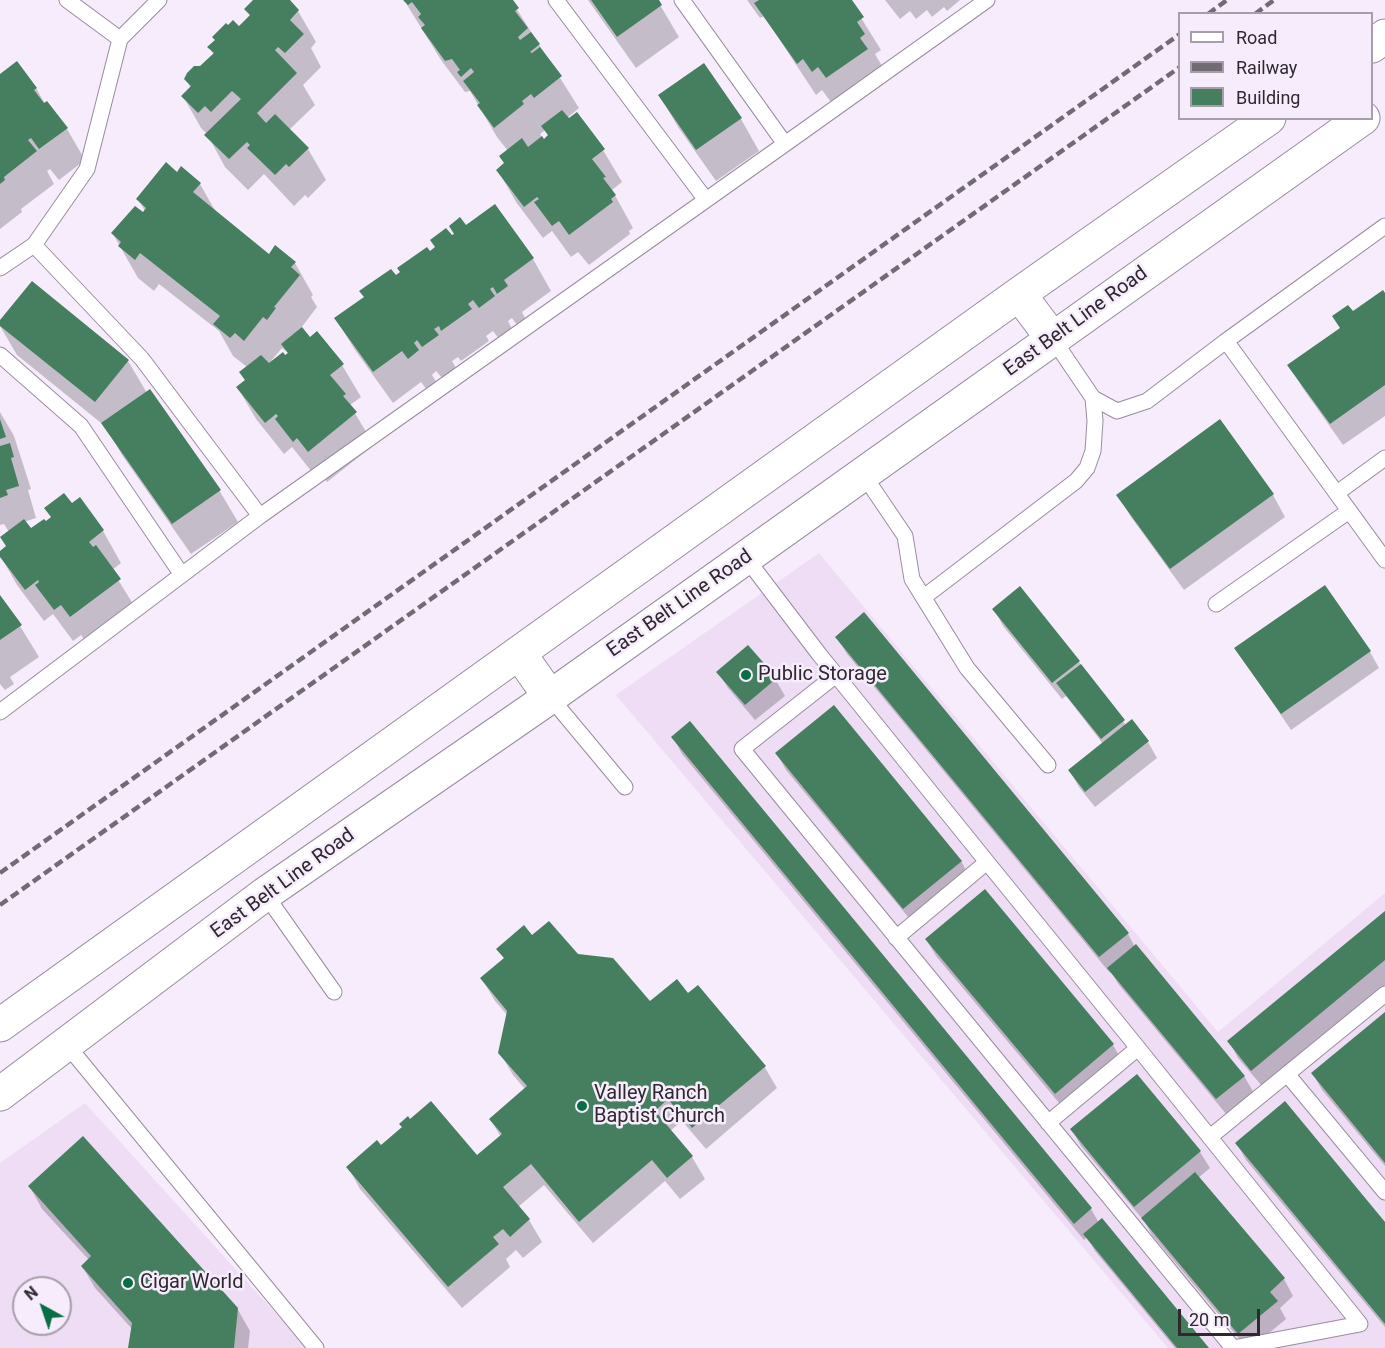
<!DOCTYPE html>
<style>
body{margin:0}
#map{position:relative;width:1385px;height:1348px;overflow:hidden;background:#f7ecfc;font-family:Roboto,sans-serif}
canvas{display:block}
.legend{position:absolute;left:1178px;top:12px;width:195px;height:108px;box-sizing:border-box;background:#f7ecfc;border:2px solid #a69eaa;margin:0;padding:8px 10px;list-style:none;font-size:18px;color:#2d292f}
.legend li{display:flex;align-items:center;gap:12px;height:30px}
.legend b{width:30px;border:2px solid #a69eaa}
.north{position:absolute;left:12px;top:1276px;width:60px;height:60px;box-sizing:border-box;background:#f7ecfc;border:2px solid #a69eaa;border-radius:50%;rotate:320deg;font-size:16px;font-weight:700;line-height:24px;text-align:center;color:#2d292f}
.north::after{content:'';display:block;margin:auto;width:21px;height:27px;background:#076e45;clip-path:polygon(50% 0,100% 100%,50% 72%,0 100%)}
.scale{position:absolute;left:1178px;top:1309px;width:82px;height:27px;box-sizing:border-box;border:3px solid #2d292f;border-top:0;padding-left:8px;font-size:18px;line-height:21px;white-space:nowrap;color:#2d292f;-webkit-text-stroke:4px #f7ecfc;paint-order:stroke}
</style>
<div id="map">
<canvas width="1385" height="1348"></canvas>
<ul class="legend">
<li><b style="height:8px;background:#fff"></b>Road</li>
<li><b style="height:8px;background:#716b74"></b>Railway</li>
<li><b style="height:16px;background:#467f60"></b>Building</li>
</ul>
<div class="north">N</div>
<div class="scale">20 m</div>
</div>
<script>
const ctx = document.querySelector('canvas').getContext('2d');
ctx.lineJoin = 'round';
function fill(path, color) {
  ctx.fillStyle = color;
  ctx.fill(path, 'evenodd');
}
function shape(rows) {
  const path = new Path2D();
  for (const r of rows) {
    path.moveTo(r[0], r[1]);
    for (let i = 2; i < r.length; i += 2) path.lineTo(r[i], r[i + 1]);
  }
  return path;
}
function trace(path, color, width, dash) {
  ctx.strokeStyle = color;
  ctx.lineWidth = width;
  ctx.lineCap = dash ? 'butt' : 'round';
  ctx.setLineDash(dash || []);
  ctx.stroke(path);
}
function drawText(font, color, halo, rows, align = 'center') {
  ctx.font = font + ' Roboto,sans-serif';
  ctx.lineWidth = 5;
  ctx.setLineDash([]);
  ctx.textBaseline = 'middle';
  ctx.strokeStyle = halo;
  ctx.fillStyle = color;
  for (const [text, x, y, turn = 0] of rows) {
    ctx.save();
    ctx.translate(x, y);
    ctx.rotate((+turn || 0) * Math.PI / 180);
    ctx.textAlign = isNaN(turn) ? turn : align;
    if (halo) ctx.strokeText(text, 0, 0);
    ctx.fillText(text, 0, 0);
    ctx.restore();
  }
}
const built = shape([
 [819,553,1218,1032,1385,893,1385,1348,1168,1348,616,695],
 [85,1103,307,1348,0,1348,0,1163],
 [24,1288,60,1288,60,1324,24,1324]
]);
const shadow = shape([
 [255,0,287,0,298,11,316,42,311,48,321,67,303,85,315,105,289,130,308,149,326,180,308,198,305,195,294,206,264,174,248,190,225,167,207,134,201,128,183,96,191,88,185,79,201,68,214,55,209,47,239,28,251,17,246,9],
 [404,0,511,0,579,108,567,118,603,150,622,182,612,190,633,228,629,231,630,234,589,265,578,252,571,257,552,231,543,238,516,202,498,170,505,165,508,151,497,137,470,91,465,92,441,60],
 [545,130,549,137,544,141,540,134],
 [588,0,657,0,679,37,636,68],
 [747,0,850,0,881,50,875,54,882,66,831,102,822,90,816,95,764,16,760,18],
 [885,0,960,0,947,11,944,7,932,17,927,10,916,19,910,11,900,19],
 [703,65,741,119,759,151,716,181,678,127,660,96],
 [0,76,36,88,45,104,67,129,85,160,59,180,50,169,47,171,54,184,21,209,22,212,0,229],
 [178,174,200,184,217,214,269,256,295,263,313,295,311,297,317,307,301,328,310,339,342,365,361,397,350,405,374,445,327,482,316,469,312,472,292,447,284,454,256,419,238,388,246,382,241,373,247,367,233,356,219,331,159,284,154,291,138,278,113,234,143,214,145,211,138,199],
 [282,348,289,354,271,361],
 [494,207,533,259,551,291,522,312,525,318,517,325,512,318,508,321,512,329,499,339,493,331,486,336,489,341,461,361,458,357,452,361,456,368,442,378,436,371,432,375,437,383,427,390,421,382,393,403,355,350,336,319],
 [1385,296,1385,416,1343,445,1302,387,1289,365,1341,329,1353,313],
 [0,322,128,361,147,393,219,490,238,522,191,554,122,455,106,427,17,355,0,326],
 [0,412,14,436,31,489,28,490,36,518,24,522,31,530,46,523,79,499,103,531,121,563,112,570,138,612,90,648,81,635,73,641,53,614,44,621,17,585,0,555,0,552,7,547,9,532,4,524,0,525],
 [1118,495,1273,495,1285,517,1184,590,1131,517],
 [0,598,20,626,39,657,10,677,14,684,5,690,0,684],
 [994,609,1079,662,1126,725,1148,742,1157,758,1095,807,1079,787,1069,770,1103,744,1066,696,1062,699,1003,626],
 [837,637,1128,934,1135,947,1244,1076,1254,1093,1227,1115,1119,985,1111,972,1110,973,847,654],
 [1236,649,1370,652,1379,668,1291,730],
 [718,672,775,679,785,696,755,720,728,688],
 [689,723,1091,1209,1099,1223,1207,1348,1175,1348,1095,1251,1087,1237,1084,1240,682,754,673,737],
 [777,754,961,861,970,878,914,924,786,770],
 [1385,913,1385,985,1262,1086,1238,1058,1229,1041],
 [532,937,577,955,650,1003,688,995,764,1066,777,1088,706,1149,682,1121,670,1131,692,1157,705,1179,680,1199,665,1181,593,1243,544,1185,518,1207,529,1220,542,1242,523,1258,516,1250,506,1259,510,1267,462,1308,360,1189,348,1167,381,1147,477,1157,501,1137,490,1119,525,1089,513,1075,500,1053,508,1016,495,1001,482,979,505,960,498,949],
 [926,939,1113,1045,1122,1061,1065,1110,936,956],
 [1385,1014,1385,1166,1322,1090,1313,1074],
 [1137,1076,1200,1152,1210,1168,1198,1178,1284,1279,1293,1296,1280,1308,1286,1319,1251,1348,1247,1348,1152,1235,1145,1222,1081,1146,1072,1130],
 [1237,1144,1385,1224,1385,1327,1246,1160],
 [30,1187,237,1308,250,1331,248,1348,130,1348,133,1330,95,1288,82,1266,89,1260,42,1209]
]);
const building = shape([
 [253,0,290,0,299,10,290,20,304,34,285,53,278,47,275,50,297,73,257,113,266,123,275,114,309,148,289,167,286,164,275,175,247,148,250,145,247,142,229,159,204,135,241,99,232,91,211,112,205,106,198,113,181,96,191,86,184,79,187,73,194,66,200,66,214,53,207,47,215,40,212,37,226,23,228,25,233,20,239,26,250,15,244,9],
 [403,0,513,0,519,8,515,11,528,28,518,37,520,40,531,32,540,44,530,52,532,53,540,47,562,76,534,98,531,94,522,101,524,104,494,128,477,105,480,103,463,81,474,72,471,68,461,77,457,72,460,70,452,59,445,61,421,28,425,25,418,17,421,14,412,2,408,5],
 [591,0,659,0,662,5,617,37],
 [759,0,852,0,864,17,857,22,865,34,860,38,868,49,826,78,818,67,812,72,803,59,797,64,754,3],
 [17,61,37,88,34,90,44,103,47,101,68,128,39,149,31,138,28,140,37,151,4,177,5,180,0,184,0,74],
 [704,63,742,118,696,150,658,95],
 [562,110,569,118,577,112,605,149,592,159,606,177,603,178,616,195,611,199,613,202,569,235,559,221,552,226,534,202,539,199,537,197,524,207,496,170,504,163,499,156,522,138,528,147,542,136,544,139,548,135,541,126],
 [166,162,177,172,181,166,201,183,193,192,269,254,275,245,296,262,291,267,300,275,274,307,276,308,267,320,263,317,244,341,235,333,230,338,213,324,220,316,140,253,135,260,118,246,121,242,111,233,135,206,143,212,146,208,136,199],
 [495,204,534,258,504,280,508,286,497,294,493,287,490,289,495,296,479,308,473,300,468,304,472,309,441,331,439,326,434,329,439,335,422,347,417,340,414,343,419,350,408,359,402,351,373,372,334,318,364,297,359,291,372,282,391,269,396,275,400,272,397,268,427,247,430,251,435,247,430,240,446,228,452,235,454,234,449,226,460,217,466,225],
 [32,281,129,360,95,402,0,326,0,320],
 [1383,290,1385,293,1385,385,1330,424,1287,365,1340,328,1332,316,1348,305,1353,311],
 [302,327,310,337,317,331,344,364,330,375,346,394,343,396,357,412,308,452,297,438,293,442,275,419,278,416,276,414,265,423,236,387,245,380,239,372,261,355,269,363,283,352,285,355,288,353,281,344],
 [150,389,221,490,172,524,101,423],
 [0,419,6,437,0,439],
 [1220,419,1274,494,1170,569,1116,495],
 [10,443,14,457,11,458,19,486,6,490,8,495,0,498,0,446],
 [64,493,72,503,80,497,104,530,89,542,93,547,96,545,121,579,70,617,61,605,54,610,35,585,39,582,38,580,25,590,0,557,0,551,6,546,0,537,24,519,31,528,44,519,46,521,51,517,44,508],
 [1325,585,1371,651,1281,714,1234,648],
 [1020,586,1080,661,1052,683,992,609],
 [0,595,22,625,0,640],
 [864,612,1129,933,1099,957,835,637],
 [748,645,777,678,745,705,716,672],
 [1081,664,1125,720,1101,739,1056,683],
 [834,705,962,861,903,909,775,753],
 [1132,719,1149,741,1085,792,1068,770],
 [690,721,1092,1208,1074,1224,671,737],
 [985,889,1114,1044,1055,1094,925,939],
 [1385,911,1385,960,1251,1071,1227,1041],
 [549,921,578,954,613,958,650,1001,677,979,688,993,698,985,766,1066,692,1128,668,1099,655,1111,693,1156,667,1178,652,1160,579,1222,531,1164,503,1187,530,1219,510,1237,503,1229,493,1237,499,1244,448,1287,346,1167,377,1140,381,1145,402,1127,399,1124,408,1116,410,1119,431,1101,477,1155,502,1134,489,1119,527,1086,498,1053,507,1011,480,978,504,958,496,949,524,925,532,935],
 [1136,944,1245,1076,1216,1099,1107,968],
 [1385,1012,1385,1163,1311,1073],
 [1137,1074,1201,1151,1134,1207,1070,1129],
 [1285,1101,1385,1222,1385,1324,1235,1143],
 [83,1136,238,1308,234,1348,128,1348,132,1323,81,1266,91,1256,28,1186],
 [1195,1172,1285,1278,1270,1292,1278,1301,1238,1334,1141,1218],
 [1102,1218,1209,1348,1177,1348,1083,1234]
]);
const service = shape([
 [67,0,120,39],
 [682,0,785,144,706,200],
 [785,144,987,0],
 [0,268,34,245,87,169,120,39,159,0],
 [1053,339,1093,398,1117,411,1147,401,1226,341,1385,226],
 [1226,341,1385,560],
 [0,355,81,426,182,575],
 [863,474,905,536,912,579,967,668,1048,765],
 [1337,493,1385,458],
 [260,516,706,200,556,0],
 [746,558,819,654,836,675,987,862,1138,1048,1360,1324,1233,1348,742,749,836,675],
 [924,597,1076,481,1087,468,1093,451,1095,421,1093,398],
 [1216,604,1349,511],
 [550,697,625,787],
 [0,712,260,516,142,359,34,245],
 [265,894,334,992],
 [896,938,987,862],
 [67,1045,316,1348],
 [1287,1074,1385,1192],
 [1048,1123,1138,1048],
 [1210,1137,1385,994]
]);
const primary = shape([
 [1372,46,1385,36],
 [1019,294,1053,339],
 [519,653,550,697],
 [0,1025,1019,294,1269,118],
 [0,1094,265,894,550,697,1363,118]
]);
const rail = shape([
 [1208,14,1227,0],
 [1255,14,1274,0],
 [0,873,1180,34],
 [0,905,1180,67]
]);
const markers = [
 [746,675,6,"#076e45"],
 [582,1106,6,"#076e45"],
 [128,1283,6,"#076e45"]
];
const streetNames = [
 ["East Belt Line Road",1076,322,-36],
 ["East Belt Line Road",680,604,-35],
 ["East Belt Line Road",283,884,-36]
];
const poiNames = [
 ["Public Storage",758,675],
 ["Valley Ranch",594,1094],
 ["Baptist Church",594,1117],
 ["Cigar World",140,1283]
];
fill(built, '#eeddf4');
fill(shadow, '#0003');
fill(building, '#467f60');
trace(service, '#978d9c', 17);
trace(primary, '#978d9c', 35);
trace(service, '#fff', 15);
trace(primary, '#fff', 33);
trace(rail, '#716b74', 4.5, [9, 4.5]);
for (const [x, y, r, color] of markers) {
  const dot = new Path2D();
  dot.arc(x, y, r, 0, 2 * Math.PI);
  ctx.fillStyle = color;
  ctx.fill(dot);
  trace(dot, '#f7ecfc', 2);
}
drawText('20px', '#2d292f', '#f7ecfc', streetNames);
drawText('20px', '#2d292f', '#f7ecfc', poiNames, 'left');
</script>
